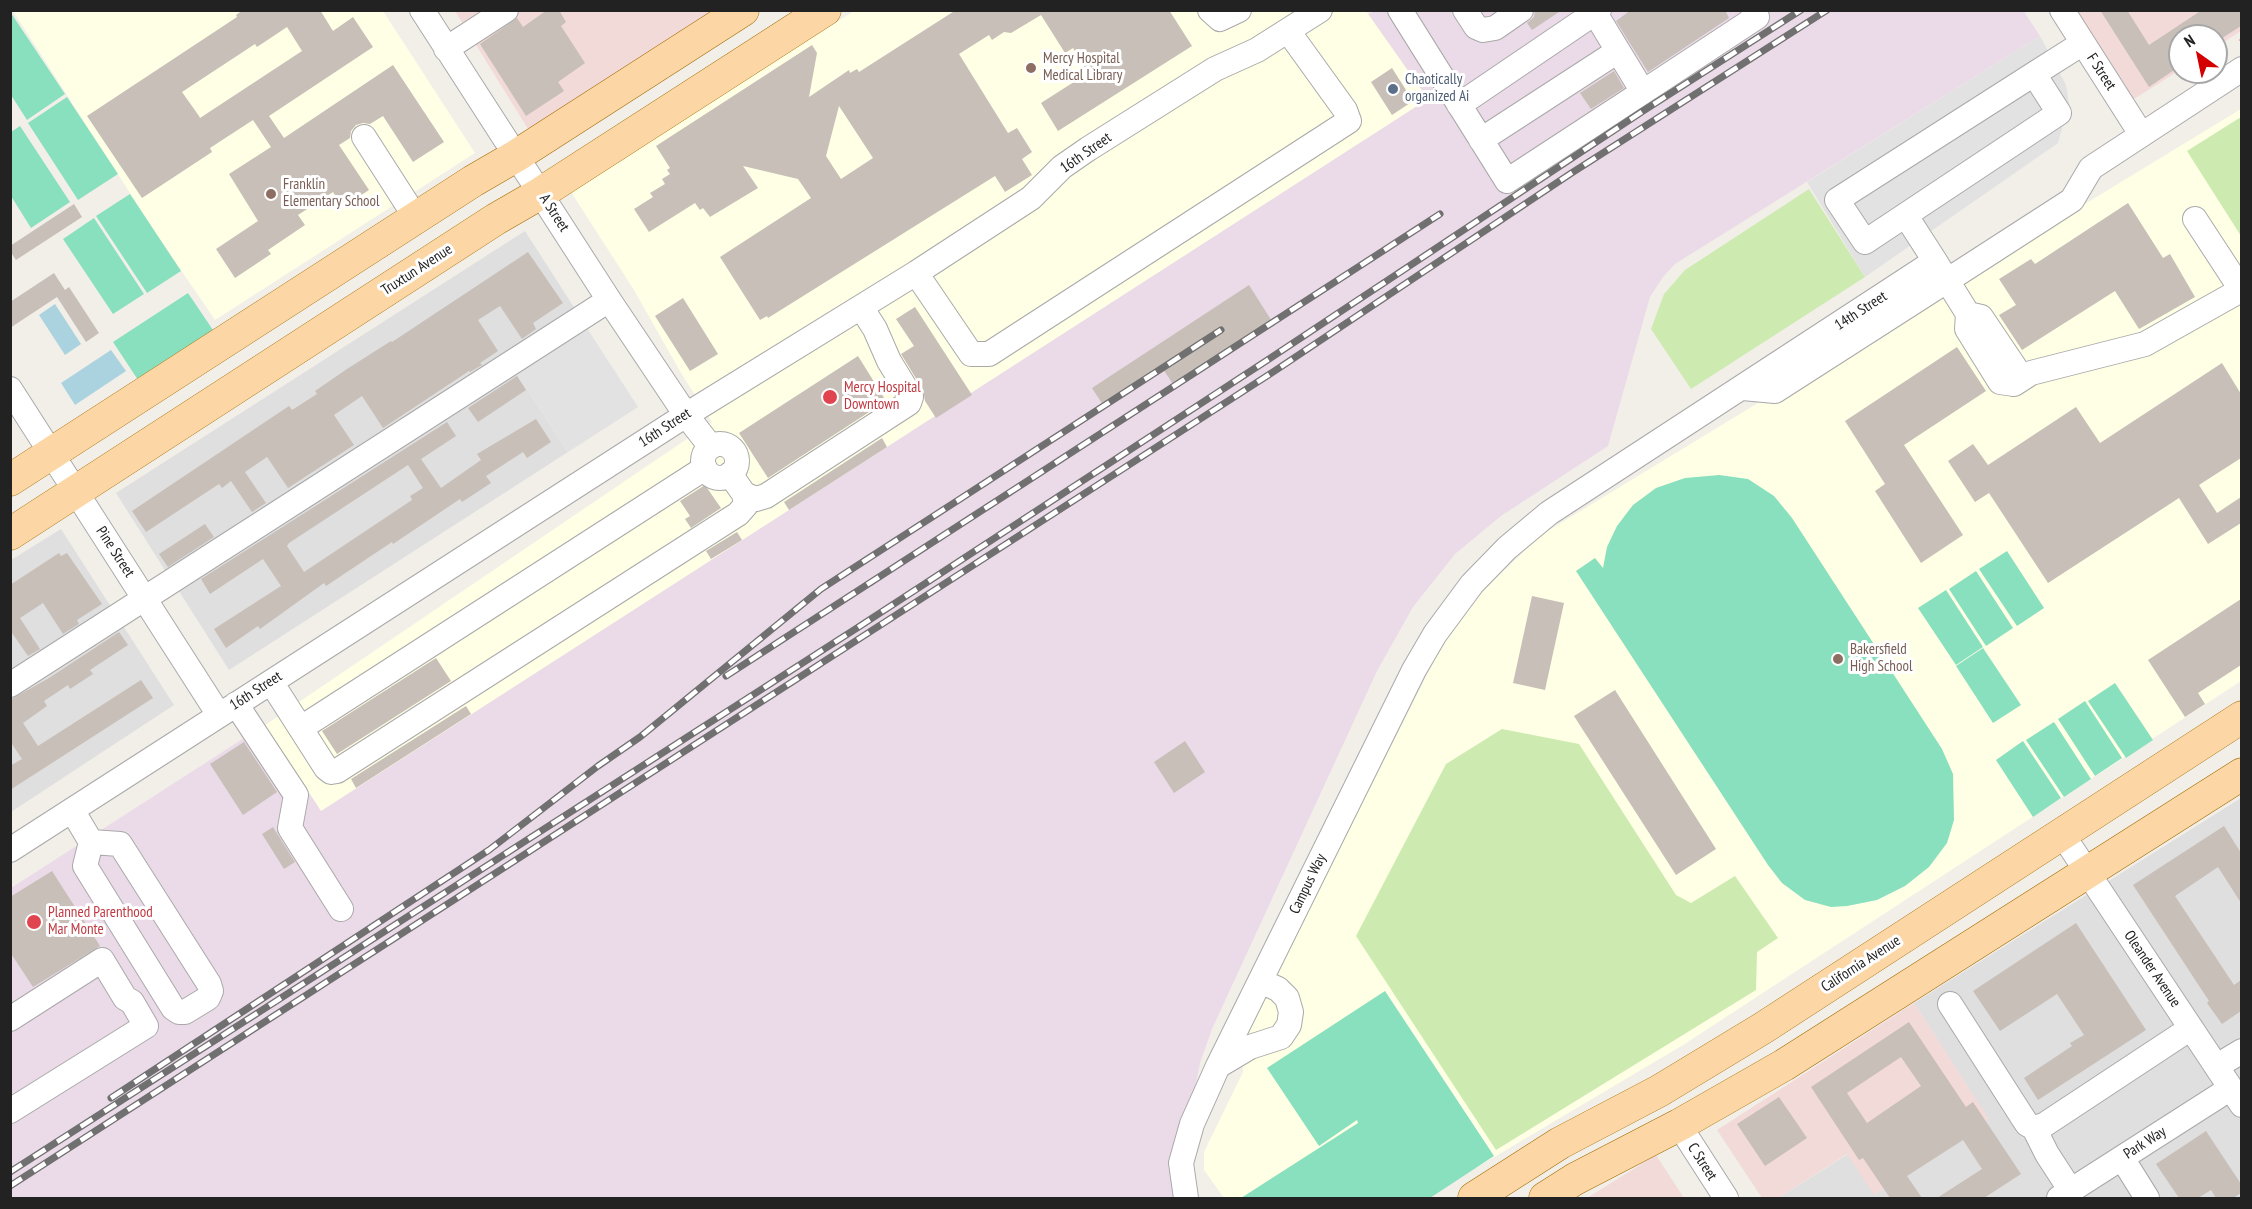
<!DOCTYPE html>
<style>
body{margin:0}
#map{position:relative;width:2252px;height:1209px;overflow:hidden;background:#f2efe9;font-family:"PT Sans Narrow",sans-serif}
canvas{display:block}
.frame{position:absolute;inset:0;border:12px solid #222;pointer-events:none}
.north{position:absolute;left:2168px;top:24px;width:60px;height:60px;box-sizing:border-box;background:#fff;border:2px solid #a7a7a7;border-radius:50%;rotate:327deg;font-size:16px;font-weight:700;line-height:24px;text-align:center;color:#222}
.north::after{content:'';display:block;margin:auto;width:21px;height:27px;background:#d40000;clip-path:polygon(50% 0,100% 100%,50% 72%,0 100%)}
</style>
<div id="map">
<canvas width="2252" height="1209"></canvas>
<div class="frame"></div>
<div class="north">N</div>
</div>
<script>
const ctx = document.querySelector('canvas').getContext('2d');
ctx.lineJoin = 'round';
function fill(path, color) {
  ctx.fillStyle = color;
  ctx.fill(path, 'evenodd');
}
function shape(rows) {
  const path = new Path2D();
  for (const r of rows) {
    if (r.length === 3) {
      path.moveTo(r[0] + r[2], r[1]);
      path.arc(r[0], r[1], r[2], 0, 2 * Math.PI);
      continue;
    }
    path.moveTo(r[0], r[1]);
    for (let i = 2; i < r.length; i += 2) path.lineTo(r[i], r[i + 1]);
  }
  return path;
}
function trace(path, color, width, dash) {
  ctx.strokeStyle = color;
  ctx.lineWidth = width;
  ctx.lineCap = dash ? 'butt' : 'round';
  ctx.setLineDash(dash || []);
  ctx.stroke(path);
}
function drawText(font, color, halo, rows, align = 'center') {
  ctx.font = font + ' "PT Sans Narrow",sans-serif';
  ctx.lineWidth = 6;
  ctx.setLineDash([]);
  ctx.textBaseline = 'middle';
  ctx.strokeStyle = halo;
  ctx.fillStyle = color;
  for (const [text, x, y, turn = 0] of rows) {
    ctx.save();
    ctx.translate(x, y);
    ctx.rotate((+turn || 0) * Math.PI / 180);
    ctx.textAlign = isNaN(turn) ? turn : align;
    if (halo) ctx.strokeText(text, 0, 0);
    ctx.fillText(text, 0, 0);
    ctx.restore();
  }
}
const residential = shape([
 [525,231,577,312,168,575,116,493],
 [515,371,568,452,229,670,177,588],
 [61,529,113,610,11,676,11,560],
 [122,624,174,705,11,812,11,695],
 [2241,798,2241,1198,1778,1198,1848,1154,1875,1194,1988,1119,1914,1003]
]);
const commercial = shape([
 [455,11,713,11,528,129],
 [2062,11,2241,11,2241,31,2216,47,2216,36,2180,36,2180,70,2123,106],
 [1914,1003,1989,1119,1874,1195,1847,1154,1778,1198,1762,1198,1717,1130],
 [1656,1155,1684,1198,1587,1198]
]);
const industrial = shape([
 [2023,10,2040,36,1675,264,1663,277,1650,297,1608,446,1501,516,1455,554,1413,607,1377,671,1212,1029,1200,1063,1192,1105,1190,1198,11,1198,11,888,1374,11]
]);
const education = shape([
 [13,11,383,11,475,153,215,320,157,235],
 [854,11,1366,11,1428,99,321,811,265,725,712,422,681,373,634,290,571,192],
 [2241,109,2241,681,1683,1045,1425,1198,1224,1198,1204,1170,1204,1152,1243,1072,1242,1043,1446,637,1483,591,1541,535]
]);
const grass = shape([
 [2241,117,2241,236,2187,151],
 [1809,189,1865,277,1691,389,1651,329,1664,294,1685,270],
 [1502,729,1579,744,1676,895,1691,903,1735,876,1778,938,1757,952,1756,990,1496,1150,1356,936,1446,764]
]);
const pitch = shape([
 [11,13,65,94,27,120,11,95],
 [67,97,118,174,78,200,28,123],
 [20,126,70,202,31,228,11,196,11,132],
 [130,194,181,271,147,293,96,216],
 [94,218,144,294,113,314,63,239],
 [188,293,213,330,138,380,113,342],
 [1719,475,1748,479,1774,496,1792,518,1942,749,1953,774,1954,820,1947,843,1929,867,1905,886,1877,900,1847,906,1831,907,1805,900,1782,883,1768,865,1576,571,1595,558,1603,568,1607,547,1617,526,1633,505,1656,488,1685,478],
 [2007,551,2044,608,2017,626,1979,569],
 [1976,571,2013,628,1986,646,1949,589],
 [1946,590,1983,647,1956,665,1918,608],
 [1983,648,2021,705,1993,723,1956,666],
 [2115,683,2153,740,2126,758,2088,701],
 [2085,701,2122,758,2095,776,2058,719],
 [2054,722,2091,779,2064,797,2026,740],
 [2023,741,2061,798,2033,817,1996,760],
 [1385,991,1494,1156,1430,1198,1241,1198,1358,1123,1357,1120,1319,1146,1267,1068]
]);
const parking = shape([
 [2040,36,2066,85,2069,103,2058,143,1865,277,1807,182],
 [585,325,638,407,568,452,515,371]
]);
const water = shape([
 [55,304,81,344,65,355,39,315],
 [111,350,126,371,75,405,61,383]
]);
const building = shape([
 [243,10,320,10,333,31,353,17,373,47,269,116,284,138,393,65,444,142,413,162,383,116,370,124,363,123,356,125,351,131,350,138,339,145,369,190,343,207,333,192,298,215,305,225,268,250,271,254,235,278,216,249,258,221,229,174,271,147,253,120,210,148,212,152,142,198,87,116,237,17,236,15],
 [287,27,302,51,200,118,199,116,182,92,255,44,257,47],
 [547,10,559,10,566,22,561,26,585,63,558,82,564,91,526,116,480,44,517,18,523,27],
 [956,10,1169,10,1192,46,1058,131,1041,103,1088,73,1073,48,1065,53,1041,15,1011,33,1004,32,992,40,989,35,959,54,1008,133,1017,128,1032,152,1022,159,1032,175,1005,192,995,176,768,318,767,316,760,320,720,257,811,198,798,179,743,166,758,188,710,217,703,208,700,210,695,203,649,232,634,209,653,197,650,193,665,184,662,179,670,174,667,170,670,168,656,146,812,45,817,53,809,97,849,70,850,73,857,69,859,72],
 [839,106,873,158,841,179,826,156],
 [1535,10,1562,10,1532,30,1527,23,1534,17],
 [1631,10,1725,10,1729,18,1648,72,1616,21],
 [2100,10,2127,10,2149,45,2202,10,2241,10,2241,26,2216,42,2216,36,2180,36,2180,66,2149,87],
 [1392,68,1413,101,1392,115,1371,82],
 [1614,71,1624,88,1591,109,1580,93],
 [2128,203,2163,258,2170,254,2195,297,2139,329,2115,291,2022,350,1999,315,2016,305,1999,279,2031,259,2035,264],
 [74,204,82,217,16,260,10,251,10,246],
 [528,252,563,303,533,323,536,329,522,339,500,306,478,320,498,351,480,363,482,365,470,372,469,371,383,428,362,396,334,415,354,445,288,488,267,457,245,472,266,503,252,512,231,481,222,488,219,484,146,532,132,511,289,406,292,410,317,394,315,391,347,369,391,341,392,342],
 [54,273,65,290,69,287,99,333,86,342,57,297,10,328,10,302],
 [1249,285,1273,323,1175,387,1161,366,1103,405,1092,388],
 [683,298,718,354,690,371,655,316],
 [915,307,972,395,936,418,925,401,923,390,901,354,914,346,896,319],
 [1957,347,1986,391,1904,445,1963,535,1921,563,1875,491,1885,484,1845,421],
 [858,356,886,401,768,478,739,433],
 [2222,363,2241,394,2241,458,2199,485,2217,513,2241,497,2241,523,2208,544,2179,498,2048,583,1989,493,1975,502,1948,461,1973,444,1988,465,2076,407,2100,443],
 [517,376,526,390,478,422,468,408],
 [536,419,551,442,527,458,523,452,486,476,491,483,462,502,460,499,393,544,392,542,326,586,324,583,260,629,258,626,226,648,214,629,281,586,263,559,210,594,201,579,447,422,456,436,421,459,441,488,481,460,477,454],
 [408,465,423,488,410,496,412,500,304,572,287,546,289,543],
 [882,438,887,447,789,510,784,502],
 [705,485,721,508,691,528,685,519,690,516,680,501],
 [205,524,214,537,168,567,159,554],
 [737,532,742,540,711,559,706,551],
 [59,553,61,556,67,553,102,604,77,620,79,624,63,634,43,603,20,618,40,649,28,656,10,630,10,585],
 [1532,596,1564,603,1545,690,1513,683],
 [2241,599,2241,665,2198,693,2205,704,2185,717,2148,660],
 [119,632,128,645,90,670,93,674,70,689,68,685,44,701,47,706,23,723,38,746,141,680,153,698,10,790,10,766,22,759,10,741,10,700,49,678],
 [436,658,451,681,337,754,322,731],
 [1615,690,1716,849,1676,875,1574,716],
 [466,706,471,714,356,788,351,779],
 [1185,741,1205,772,1174,793,1154,762],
 [244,742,277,792,243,815,210,764],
 [2224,826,2241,853,2241,903,2218,867,2175,896,2234,985,2241,980,2241,1011,2222,1024,2207,1003,2209,1001,2133,885],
 [273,827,295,862,284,869,262,834],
 [52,871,100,946,33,987,10,952,10,897],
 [2076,923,2146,1030,2038,1100,2024,1078,2072,1046,2070,1043,2084,1035,2057,994,2000,1031,1973,991],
 [1909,1022,1966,1107,1973,1102,2021,1174,1984,1198,1937,1198,1982,1169,1963,1140,1907,1176,1922,1198,1890,1198,1863,1158,1859,1160,1811,1087],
 [1901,1057,1921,1086,1867,1123,1847,1093],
 [1779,1097,1807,1138,1765,1166,1737,1124],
 [2206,1131,2241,1184,2241,1193,2233,1198,2216,1198,2211,1190,2198,1198,2179,1198,2156,1164]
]);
const path = shape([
 [2240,39,2242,41]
]);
const minor = shape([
 [422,10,609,300,686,415,711,447],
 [1210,10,1220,19,1239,10],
 [1400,10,1507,181,1643,92,1595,13],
 [1465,10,1476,27,1483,30,1495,28,1521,10],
 [2062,10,2141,134],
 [446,49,506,10],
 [2034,74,2059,113,1865,242,1837,200,2034,74,2083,43],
 [1643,92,1757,17,1753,10],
 [1459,105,1599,10],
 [364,137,416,218],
 [1481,140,1618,51],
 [1906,216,1935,261],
 [2195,219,2242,291],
 [916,273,971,354,989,354,1349,121,1345,110,1288,31],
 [1968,314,1981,317,2016,369,2014,384],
 [1743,388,1775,391,1948,280,2072,200,2091,168,2242,69],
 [10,389,219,715],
 [720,461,17],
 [744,494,756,499,766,496,909,403,911,397,889,361,875,329,861,307],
 [271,682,326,768,331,772,337,771,738,514,746,505,744,494,730,474],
 [10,685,609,300],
 [236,704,296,795,290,828,341,909],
 [301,728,705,468],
 [72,810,91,842,85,866,173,1008,179,1012,185,1012,208,998,211,991,209,984,120,844,91,842],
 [2062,834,2242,1105],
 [10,850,686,415,916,273,1031,198,1062,167,1088,149,1215,69,1257,50,1320,10],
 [1950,1004,2023,1118,2027,1124,2034,1128,2044,1125,2191,1028],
 [10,1019,102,960,125,998,132,1002,146,1026,10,1111],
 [1218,1066,1250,1047,1281,1037,1289,1025,1291,1012,1287,998,1278,989,1260,981],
 [2217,1066,2242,1051],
 [1679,1125,1726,1198],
 [2034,1128,2047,1154,2071,1191],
 [2122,1158,2147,1198],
 [1186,1198,1181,1163,1192,1124,1218,1066,1414,670,1435,634,1472,584,1507,548,1549,513,1935,261,1968,314,1967,329,2000,382,2014,384,2031,373,2145,344,2241,290],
 [2059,1198,2231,1088]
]);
const major = shape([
 [10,480,473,181,516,156,743,10],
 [10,534,496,219,541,193,825,10],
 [1474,1198,1560,1143,1659,1091,1763,1028,2242,717],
 [1545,1198,1575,1179,1679,1125,1784,1065,2242,774]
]);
const rail = shape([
 [726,676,1440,214],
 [111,1098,489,850,598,766,640,737,821,589,1221,330],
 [10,1172,857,628,1269,359,1643,111,1801,10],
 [10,1186,1273,372,1570,174,1827,10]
]);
const markers = [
 [1031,68,6,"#8d6e63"],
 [1393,89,6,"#5c6f8a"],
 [271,194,6,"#8d6e63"],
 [830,397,8,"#e0444e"],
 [1838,659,6,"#8d6e63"],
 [34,922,8,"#e0444e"]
];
const educationNames = [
 ["Mercy Hospital",1043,59],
 ["Medical Library",1043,76],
 ["Franklin",283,185],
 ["Elementary School",283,202],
 ["Bakersfield",1850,650],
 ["High School",1850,667]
];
const streetNames = [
 ["F Street",2101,72,57],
 ["16th Street",1086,153,-35],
 ["A Street",554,213,57],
 ["Truxtun Avenue",417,270,-33],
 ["14th Street",1861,311,-33],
 ["16th Street",665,428,-33],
 ["Pine Street",115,552,57],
 ["16th Street",256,691,-33],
 ["Campus Way",1308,884,-64],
 ["California Avenue",1861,964,-33],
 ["Oleander Avenue",2152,969,56],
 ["Park Way",2145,1143,-33],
 ["C Street",1702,1162,57]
];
const serviceNames = [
 ["Chaotically",1405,80],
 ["organized Ai",1405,97]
];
const healthNames = [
 ["Mercy Hospital",844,388],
 ["Downtown",844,405],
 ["Planned Parenthood",48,913],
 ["Mar Monte",48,930]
];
fill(residential, '#e0dfdf');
fill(commercial, '#f2dad9');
fill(industrial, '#ebdbe8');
fill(education, '#ffffe5');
fill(grass, '#cdebb0');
fill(pitch, '#88e0be');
fill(parking, '#e2e2e2');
fill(water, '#aad3df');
fill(building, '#c7bfb8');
trace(minor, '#a9a9a9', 26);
trace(major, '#a06b00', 33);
trace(path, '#fa8072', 3, [3, 3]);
trace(minor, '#fff', 24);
trace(major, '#fcd6a4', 32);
trace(rail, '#707070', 7);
trace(rail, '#fff', 4.5, [14]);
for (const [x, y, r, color] of markers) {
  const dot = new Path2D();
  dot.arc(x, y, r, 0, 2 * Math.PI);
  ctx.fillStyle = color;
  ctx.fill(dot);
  trace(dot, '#fff', 2);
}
drawText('15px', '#785e54', '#fff', educationNames, 'left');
drawText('15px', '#222', '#fff', streetNames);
drawText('15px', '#4e5e75', '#fff', serviceNames, 'left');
drawText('15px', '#be3a42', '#fff', healthNames, 'left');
</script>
